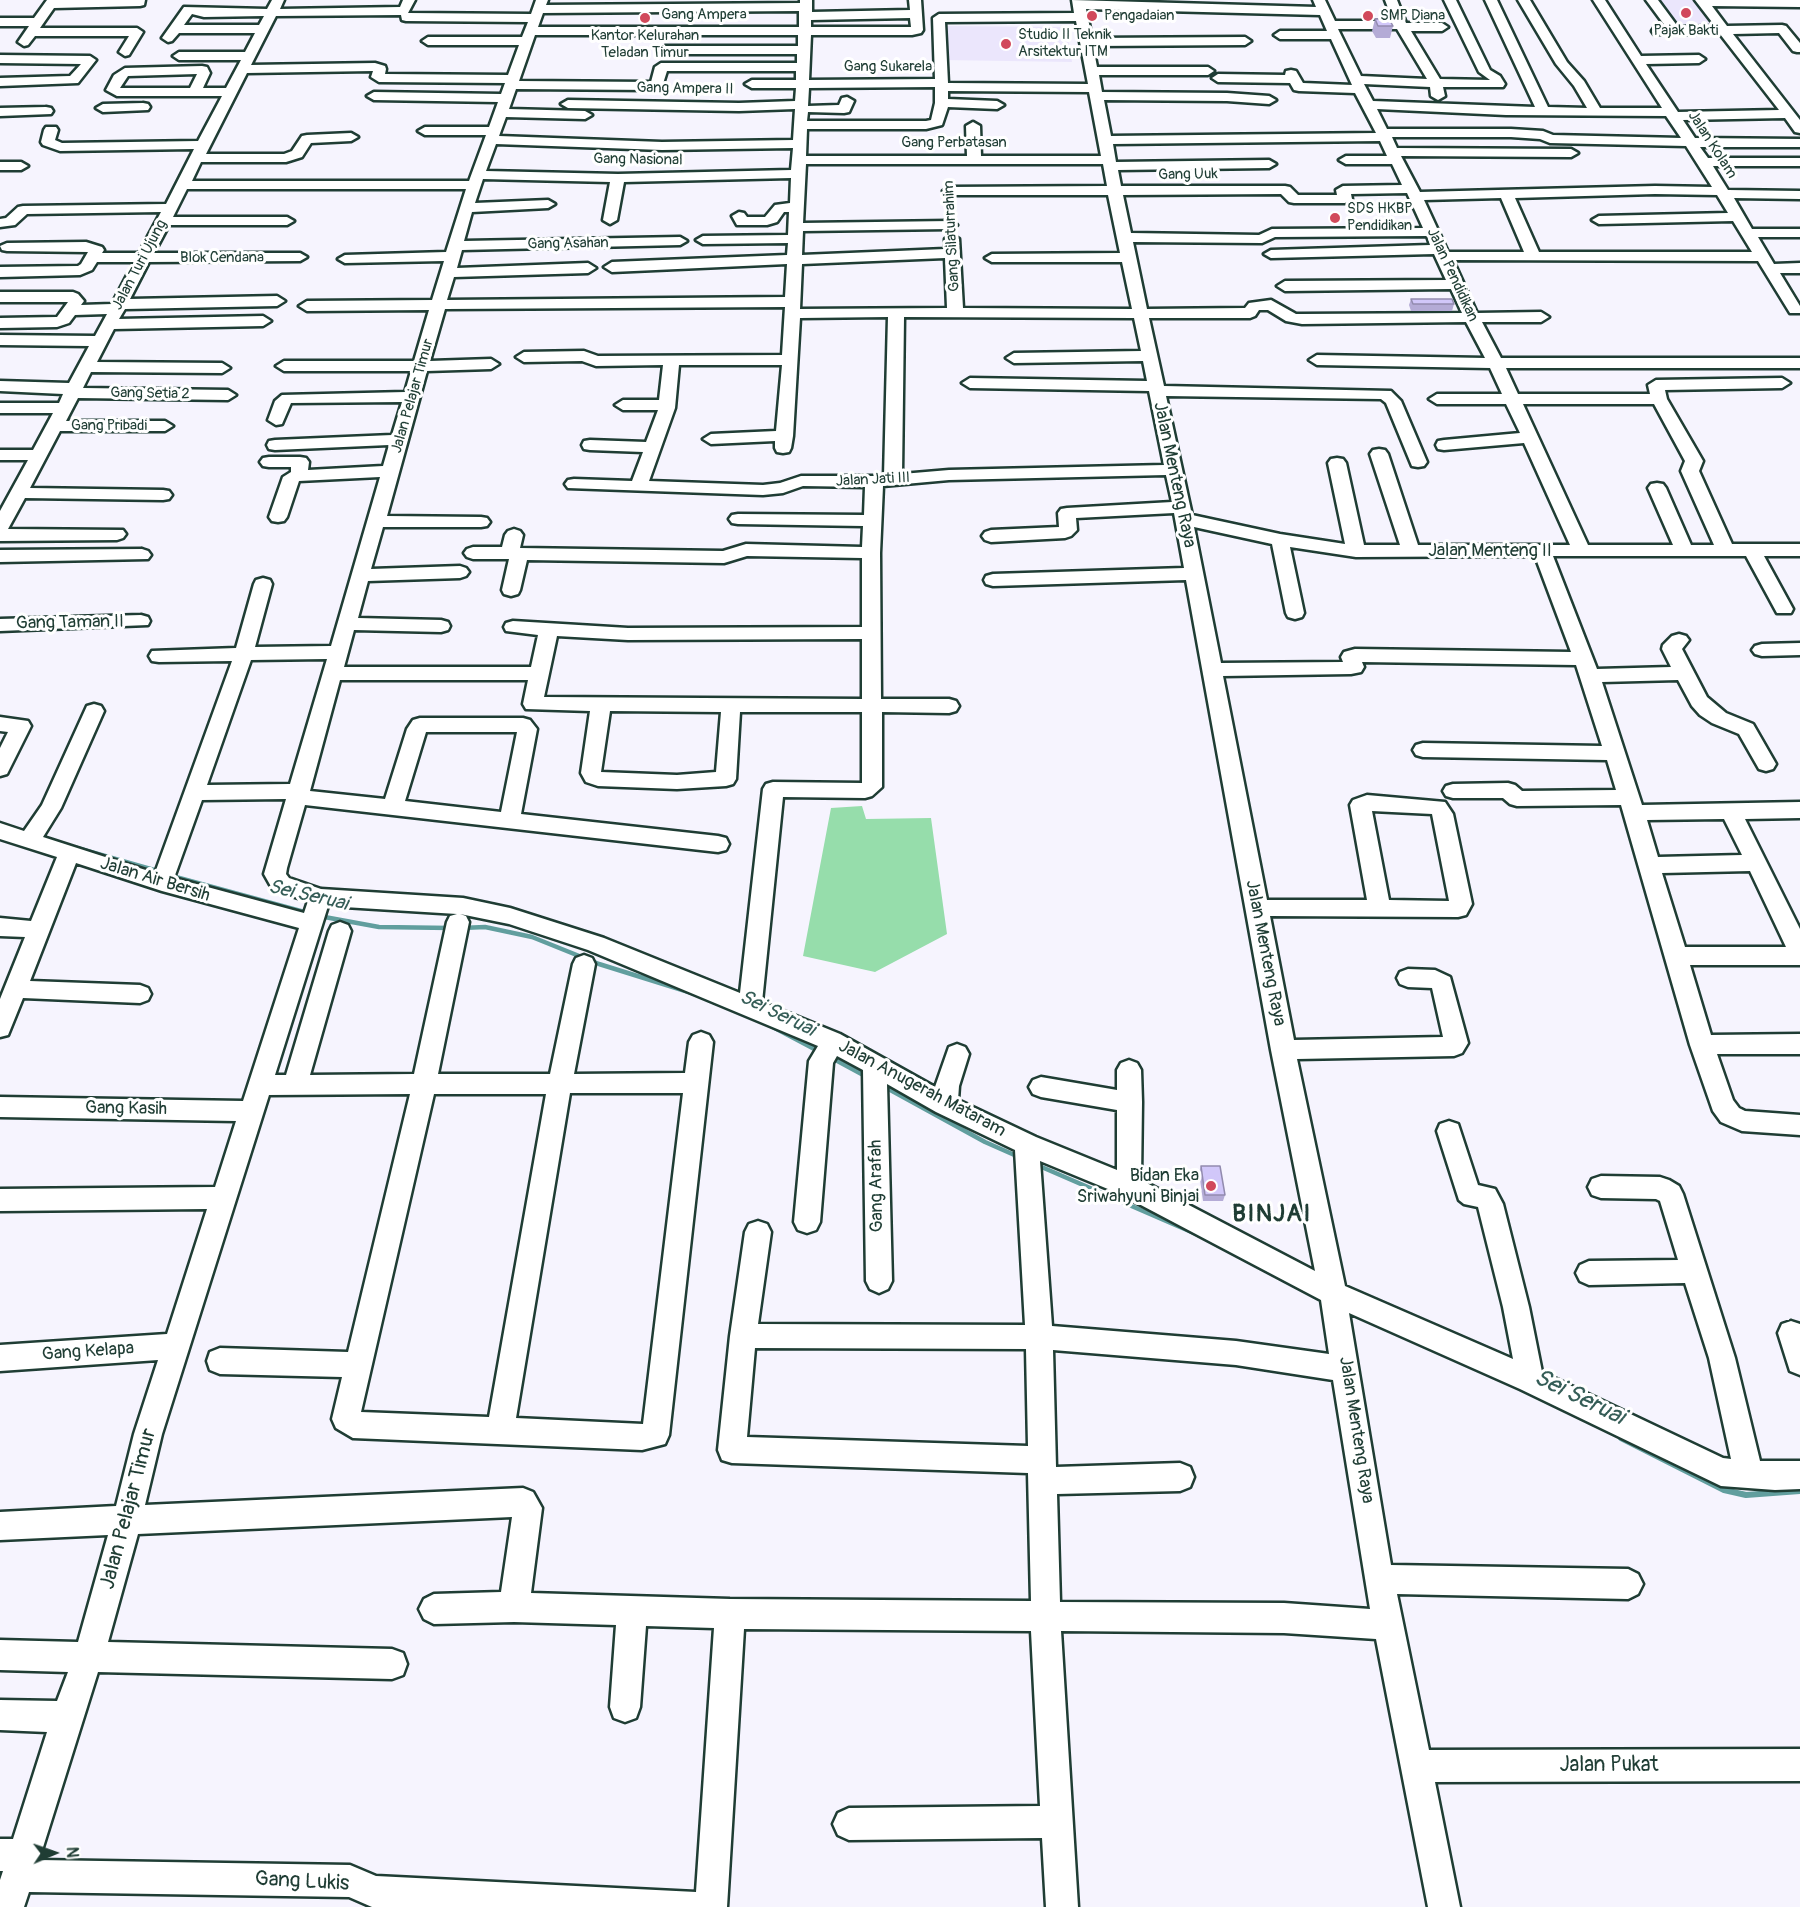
<!DOCTYPE html>
<style>
body{margin:0}
#map{position:relative;width:1800px;height:1907px;overflow:hidden;background:#f6f4fe;font-family:Pangolin,sans-serif}
canvas{display:block}
.north{position:absolute;left:24px;top:1823px;width:60px;height:60px;-webkit-text-stroke:4px #fff;paint-order:stroke;rotate:88deg;font-size:16px;font-weight:700;line-height:24px;text-align:center;color:#1f3d34}
.north::after{content:'';display:block;margin:auto;width:21px;height:27px;background:#1f3d34;clip-path:polygon(50% 0,100% 100%,50% 72%,0 100%)}
</style>
<div id="map">
<canvas width="1800" height="1907"></canvas>
<div class="north">N</div>
</div>
<script>
const ctx = document.querySelector('canvas').getContext('2d');
ctx.lineJoin = 'round';
function fill(path, color) {
  ctx.fillStyle = color;
  ctx.fill(path, 'evenodd');
}
function shape(rows) {
  const path = new Path2D();
  for (const r of rows) {
    path.moveTo(r[0], r[1]);
    for (let i = 2; i < r.length; i += 2) path.lineTo(r[i], r[i + 1]);
  }
  return path;
}
function trace(path, color, width, dash) {
  ctx.strokeStyle = color;
  ctx.lineWidth = width;
  ctx.lineCap = dash ? 'butt' : 'round';
  ctx.setLineDash(dash || []);
  ctx.stroke(path);
}
function drawText(font, color, halo, rows, align = 'center') {
  ctx.font = font + ' Pangolin,sans-serif';
  ctx.lineWidth = 6;
  ctx.setLineDash([]);
  ctx.textBaseline = 'middle';
  ctx.strokeStyle = halo;
  ctx.fillStyle = color;
  for (const [text, x, y, turn = 0] of rows) {
    ctx.save();
    ctx.translate(x, y);
    ctx.rotate((+turn || 0) * Math.PI / 180);
    ctx.textAlign = isNaN(turn) ? turn : align;
    if (halo) ctx.strokeText(text, 0, 0);
    ctx.fillText(text, 0, 0);
    ctx.restore();
  }
}
const built = shape([
 [1656,0,1698,0,1717,26,1673,26],
 [943,26,1066,27,1072,62,943,60]
]);
const green = shape([
 [862,806,866,819,931,818,947,934,875,972,803,956,831,808]
]);
const streamFar1 = shape([
 [77,848,161,872],
 [172,876,308,913],
 [319,916,379,927,451,928],
 [462,928,485,927,532,937,599,964,695,994],
 [769,1025,820,1052],
 [830,1057,867,1077],
 [883,1086,985,1142,1019,1157],
 [1037,1165,1203,1237]
]);
const stream = shape([
 [1621,1438,1724,1490,1746,1495,1800,1491]
]);
const minor = shape([
 [47,0,145,0,144,5,140,6,54,8,40,28,137,28,143,32,129,55,125,56,119,52,129,36,35,36,28,45,24,46,18,42,29,26,0,26,0,18,34,18,47,0],
 [272,0,284,0,280,9,400,7,403,0,415,0,408,13,531,14,536,0,548,0,546,5,800,3,800,0,812,0,812,12,910,10,909,0,921,0,923,30,921,33,912,35,811,35,809,80,935,79,933,18,939,14,1074,13,1072,0,1316,7,1313,0,1325,0,1335,21,1393,21,1385,0,1397,0,1406,23,1442,23,1448,27,1442,31,1411,31,1440,79,1490,80,1479,72,1444,0,1456,0,1490,70,1500,76,1505,84,1503,87,1443,87,1445,96,1438,100,1431,96,1430,87,1364,84,1373,101,1535,107,1485,0,1497,0,1548,107,1587,108,1574,86,1556,64,1518,0,1530,0,1567,62,1584,81,1600,108,1662,108,1593,0,1605,0,1641,56,1699,55,1705,59,1699,63,1646,64,1678,112,1779,110,1720,34,1654,34,1652,31,1654,28,1666,27,1646,0,1658,0,1678,27,1715,26,1695,0,1800,0,1800,7,1712,6,1727,26,1782,25,1786,26,1800,43,1800,52,1797,52,1793,51,1779,33,1733,34,1800,120,1800,133,1795,132,1785,118,1683,120,1695,138,1800,139,1800,147,1700,147,1708,158,1800,158,1800,166,1713,166,1728,190,1800,191,1800,199,1734,198,1752,229,1800,229,1800,237,1758,237,1774,264,1800,263,1800,273,1780,273,1800,306,1800,313,1790,313,1758,261,1453,260,1477,313,1541,312,1549,317,1541,322,1482,322,1501,358,1800,358,1800,368,1506,368,1518,394,1650,394,1648,385,1656,380,1782,378,1790,383,1782,388,1665,390,1667,399,1703,461,1699,471,1732,544,1800,544,1800,556,1764,556,1793,609,1791,613,1777,613,1746,556,1553,556,1597,669,1671,667,1662,649,1663,645,1672,636,1679,634,1686,636,1689,640,1682,649,1707,697,1726,713,1753,724,1776,764,1773,769,1766,771,1759,769,1739,734,1712,723,1700,715,1692,706,1678,680,1602,682,1642,805,1800,802,1800,818,1745,819,1800,929,1800,965,1690,965,1711,1035,1800,1034,1800,1054,1717,1054,1733,1100,1739,1108,1745,1111,1800,1115,1800,1135,1742,1131,1721,1122,1713,1111,1690,1045,1621,805,1517,806,1510,804,1503,798,1453,798,1446,796,1443,791,1446,786,1453,784,1508,783,1515,785,1522,791,1616,790,1607,760,1423,757,1416,755,1413,750,1416,745,1423,743,1602,746,1576,665,1362,662,1364,667,1361,672,1351,674,1223,676,1267,900,1367,900,1350,805,1353,800,1367,795,1445,802,1453,814,1472,904,1466,915,1458,917,1270,916,1294,1040,1443,1037,1432,988,1408,987,1400,984,1397,978,1400,972,1408,969,1435,970,1450,977,1468,1043,1462,1053,1454,1056,1297,1059,1345,1286,1513,1359,1503,1307,1478,1207,1464,1204,1459,1200,1437,1131,1440,1124,1449,1121,1458,1124,1478,1185,1495,1189,1503,1204,1529,1307,1542,1372,1723,1458,1731,1459,1709,1358,1685,1283,1589,1285,1580,1281,1576,1273,1580,1265,1589,1261,1678,1260,1660,1201,1656,1199,1601,1198,1592,1195,1588,1187,1592,1179,1601,1176,1660,1177,1669,1180,1679,1186,1683,1194,1735,1358,1760,1461,1800,1461,1800,1489,1775,1490,1721,1486,1520,1389,1349,1313,1391,1565,1628,1569,1638,1574,1643,1584,1638,1594,1628,1599,1397,1594,1429,1750,1800,1749,1800,1781,1435,1782,1460,1907,1428,1907,1376,1639,1284,1633,1061,1631,1078,1907,1046,1907,1042,1838,849,1840,838,1835,833,1824,838,1813,849,1808,1040,1806,1031,1631,744,1629,727,1907,372,1907,349,1897,29,1892,24,1907,0,1907,0,1880,3,1871,0,1871,0,1839,13,1839,47,1732,0,1730,0,1700,57,1701,68,1672,0,1670,0,1640,78,1642,108,1535,0,1540,0,1512,116,1506,134,1434,158,1360,0,1371,0,1345,167,1334,207,1209,0,1211,0,1189,215,1187,236,1121,0,1117,0,1097,243,1101,299,928,162,891,76,863,30,981,140,985,148,988,151,994,148,1000,140,1003,23,998,8,1035,0,1037,0,999,25,937,0,936,0,918,31,921,57,857,0,839,0,823,24,831,42,805,87,706,94,704,101,706,104,711,61,808,43,837,155,873,232,661,159,662,152,661,149,656,152,651,236,648,254,584,256,580,263,578,270,580,272,584,255,647,331,646,380,477,299,481,287,517,284,521,278,522,272,521,269,517,283,477,291,472,291,467,269,467,263,466,260,462,263,458,269,457,300,457,306,458,309,462,308,470,383,466,389,445,275,450,269,449,267,445,269,441,275,440,392,435,402,402,291,403,282,424,276,425,268,420,275,401,282,395,405,392,411,371,284,371,276,366,284,361,414,361,429,310,307,311,299,306,307,301,432,300,444,261,345,263,338,259,345,255,446,252,466,189,187,189,173,217,287,217,294,221,287,225,169,225,154,253,300,253,307,257,300,261,149,262,130,299,277,296,285,301,277,306,125,309,119,319,263,316,271,321,263,326,114,329,97,362,222,363,230,368,222,373,91,372,83,388,228,390,236,395,228,400,78,398,66,421,165,421,173,426,165,431,60,431,30,488,163,490,169,491,172,495,169,499,163,500,25,498,8,529,123,530,126,534,123,538,117,540,0,541,0,511,28,460,0,460,0,450,33,450,53,413,0,413,0,403,59,403,63,394,0,391,0,381,69,383,89,346,0,345,0,335,95,336,107,314,75,315,69,323,57,327,0,328,0,318,57,317,68,302,0,302,0,292,73,292,78,294,84,301,81,305,112,304,134,262,97,262,92,270,80,275,0,277,0,267,78,266,81,264,88,252,7,251,2,250,0,246,7,243,86,242,102,247,104,250,102,253,139,253,161,212,27,214,15,225,0,227,0,219,6,218,18,207,23,206,166,204,194,149,60,151,43,145,41,142,44,130,46,127,56,127,58,130,55,140,62,143,198,141,222,96,117,96,106,90,114,75,125,68,202,66,207,67,210,73,203,88,226,88,241,60,179,60,173,56,179,52,245,52,255,33,179,33,172,41,168,42,162,38,184,7,267,9,272,0],
 [1086,9,1320,15,1327,31,1280,31,1274,35,1280,39,1331,39,1352,85,1303,83,1296,71,1291,70,1286,71,1285,75,1218,74,1212,78,1218,82,1290,83,1294,90,1299,91,1355,93,1376,133,1111,136,1104,100,1227,101,1269,104,1276,100,1269,96,1227,93,1102,92,1099,75,1208,75,1214,71,1208,67,1097,67,1093,46,1245,45,1251,41,1245,37,1092,38,1086,9],
 [799,11,799,27,538,27,543,13,799,11],
 [192,14,204,17,264,16,259,25,184,25,192,14],
 [401,15,402,20,406,21,528,22,522,37,428,37,422,41,428,45,519,45,508,75,385,74,386,69,385,66,375,63,251,65,276,16,401,15],
 [910,18,911,27,811,27,811,20,910,18],
 [1076,21,1088,84,948,83,945,22,1076,21],
 [1338,29,1397,29,1427,79,1361,76,1338,29],
 [535,35,798,35,798,46,665,46,659,50,665,54,797,54,797,63,661,63,655,67,651,82,519,81,535,35],
 [373,71,371,77,379,82,505,83,501,94,374,92,367,96,374,100,498,102,489,127,425,127,418,131,425,135,486,135,469,181,192,181,201,162,286,162,302,157,311,143,351,141,358,137,351,133,307,135,302,136,292,151,284,154,206,154,247,73,373,71],
 [667,71,796,71,796,80,752,80,745,84,752,88,796,88,795,101,739,103,568,100,561,104,568,108,739,111,795,109,793,140,662,142,499,136,506,117,585,119,592,115,585,111,509,109,516,89,653,90,662,87,667,71],
 [197,74,190,88,120,88,128,76,197,74],
 [935,87,935,103,931,120,926,121,807,121,808,112,844,113,849,112,854,101,847,97,842,98,839,105,808,106,809,88,935,87],
 [948,91,1089,92,1101,156,981,156,980,126,973,122,966,126,967,156,806,156,807,129,926,129,942,125,948,107,997,109,1004,105,997,101,948,99,948,91],
 [1377,109,1506,115,1666,116,1681,138,1553,135,1543,131,1511,129,1387,129,1377,109],
 [1392,137,1511,137,1540,139,1550,143,1686,146,1712,187,1655,186,1420,192,1401,156,1571,157,1578,153,1571,149,1397,148,1392,137],
 [1380,141,1387,156,1346,156,1339,160,1346,164,1392,164,1402,185,1343,186,1336,190,1337,195,1298,195,1290,187,1285,186,1121,186,1118,170,1269,168,1276,164,1269,160,1116,162,1113,144,1380,141],
 [496,144,662,150,793,148,791,170,618,174,486,171,496,144],
 [806,164,1103,164,1107,186,950,187,943,191,950,195,1108,195,1120,253,992,254,985,258,992,262,1122,262,1132,309,963,308,959,239,952,235,945,239,945,249,802,255,803,231,950,229,957,225,950,221,803,223,806,164],
 [791,178,790,203,775,205,765,217,747,217,744,213,739,212,732,216,737,225,767,225,777,222,784,212,789,212,788,235,703,236,696,240,703,244,788,243,787,255,612,262,604,267,612,272,787,264,785,297,447,300,454,277,588,273,596,268,588,263,457,268,462,250,680,245,687,241,680,237,464,241,472,212,548,208,555,204,548,200,475,203,483,179,610,182,603,220,610,224,617,220,624,182,791,178],
 [1407,193,1423,228,1272,229,1259,235,1131,233,1123,195,1281,194,1289,202,1294,203,1345,203,1352,199,1351,194,1407,193],
 [1655,194,1717,195,1728,213,1599,216,1592,220,1599,224,1733,221,1752,252,1539,252,1515,198,1655,194],
 [1501,198,1524,252,1448,252,1424,200,1501,198],
 [1427,236,1430,245,1271,250,1264,254,1271,258,1434,254,1446,280,1285,281,1277,286,1285,291,1451,289,1462,313,1302,314,1296,314,1271,300,1249,303,1245,308,1147,309,1133,242,1262,243,1275,237,1427,236],
 [945,258,947,308,800,309,802,264,945,258],
 [785,307,782,355,598,356,584,351,524,352,516,357,524,362,582,361,596,366,663,365,659,400,623,400,615,405,623,410,658,410,646,442,590,440,584,441,582,445,584,449,590,450,643,452,632,481,574,479,568,480,565,484,568,488,763,495,783,493,803,486,865,487,864,515,738,514,732,515,729,519,732,523,738,524,863,526,862,547,746,544,723,551,520,548,523,535,520,531,514,529,508,531,505,535,502,547,473,547,467,549,464,553,467,557,473,559,509,559,502,590,504,594,511,596,518,594,520,590,527,560,724,563,747,556,862,558,862,627,628,628,513,621,506,623,504,627,506,631,538,635,531,667,344,667,354,630,441,632,448,630,450,626,448,622,441,620,358,618,368,581,460,578,466,576,469,572,466,568,460,566,371,569,383,527,481,527,487,526,490,522,487,518,481,517,387,516,427,371,491,369,499,364,491,359,430,361,445,309,785,307],
 [1259,310,1268,310,1286,321,1302,324,1466,322,1485,358,1317,355,1309,360,1317,365,1490,368,1502,394,1437,394,1429,399,1437,404,1506,404,1520,433,1444,440,1438,441,1436,445,1438,449,1444,450,1524,443,1570,545,1418,545,1388,454,1385,450,1379,449,1373,450,1370,454,1400,545,1364,545,1346,463,1343,459,1337,458,1331,459,1328,463,1345,544,1280,534,1192,515,1166,396,1381,399,1386,403,1412,466,1418,467,1424,466,1427,462,1401,401,1391,391,1164,386,1149,318,1250,318,1255,316,1259,310],
 [888,317,884,476,801,476,780,483,763,485,649,481,675,408,679,365,782,365,776,431,711,434,703,439,711,444,775,441,775,448,777,452,783,453,789,452,791,448,793,436,800,318,888,317],
 [904,317,1134,318,1141,351,1014,353,1006,358,1014,363,1143,361,1147,381,970,378,962,383,970,388,1149,391,1164,465,949,470,902,474,904,317],
 [1523,404,1654,404,1685,461,1681,471,1714,545,1691,545,1666,488,1663,484,1657,483,1651,484,1648,488,1673,545,1588,545,1523,404],
 [1166,475,1172,502,1067,508,1061,509,1058,513,1059,527,991,530,985,532,982,536,985,540,991,542,1065,538,1071,536,1077,530,1076,518,1174,513,1184,568,993,574,986,576,984,580,986,584,993,586,1186,580,1271,1050,1315,1271,1141,1180,1142,1102,1141,1070,1137,1063,1129,1060,1121,1063,1117,1070,1117,1090,1041,1077,1033,1080,1029,1087,1033,1094,1041,1097,1117,1110,1117,1170,1036,1137,958,1100,959,1086,969,1054,965,1047,957,1044,949,1047,935,1087,840,1034,762,1002,783,797,865,798,872,796,882,787,882,712,949,713,956,711,959,706,956,701,949,699,881,699,880,553,883,486,949,480,1166,475],
 [1194,527,1272,544,1286,613,1288,617,1295,619,1302,617,1304,613,1290,547,1356,557,1535,556,1571,652,1355,649,1344,652,1341,657,1343,662,1221,663,1194,527],
 [557,636,628,640,862,639,862,699,544,697,557,636],
 [327,659,290,784,207,785,251,660,327,659],
 [340,680,528,680,523,704,526,709,590,711,581,773,586,782,598,786,677,789,726,786,733,784,736,779,740,712,862,712,862,783,773,782,766,784,763,789,740,993,604,938,510,908,463,898,321,889,289,878,286,874,287,868,305,805,718,852,726,850,729,844,726,838,718,836,521,814,537,729,530,720,523,718,420,718,413,720,407,729,385,799,310,791,340,680],
 [610,711,721,712,716,772,677,775,601,772,610,711],
 [426,732,517,732,501,812,405,801,426,732],
 [286,799,264,874,273,890,308,901,304,913,174,878,202,800,286,799],
 [1372,811,1432,814,1449,901,1389,900,1372,811],
 [1724,819,1742,855,1658,857,1647,820,1724,819],
 [1750,871,1786,947,1685,947,1662,873,1750,871],
 [328,906,457,914,450,916,447,922,414,1074,310,1075,351,931,348,925,340,922,332,925,329,931,286,1075,275,1075,328,906],
 [460,914,509,924,588,950,818,1046,809,1061,794,1222,798,1230,807,1233,816,1230,820,1222,833,1063,837,1056,863,1070,866,1281,870,1289,879,1293,888,1289,892,1281,887,1084,936,1112,1015,1150,1025,1325,758,1324,771,1232,767,1224,758,1221,749,1224,745,1232,730,1336,718,1450,722,1460,732,1463,1028,1473,1031,1601,730,1599,531,1593,542,1508,533,1492,523,1488,145,1505,162,1434,269,1095,410,1094,348,1352,220,1348,210,1352,207,1361,210,1370,220,1374,342,1377,332,1419,336,1428,353,1438,642,1450,665,1444,669,1435,713,1042,709,1035,701,1032,693,1035,689,1042,685,1073,574,1074,595,964,592,958,584,955,576,958,573,964,550,1074,438,1074,469,922,466,916,460,914],
 [570,1093,683,1093,643,1424,516,1418,570,1093],
 [434,1094,546,1094,489,1417,361,1412,434,1094],
 [1040,1161,1120,1194,1321,1300,1329,1354,1236,1341,1052,1326,1040,1161],
 [755,1348,1026,1349,1028,1446,747,1437,755,1348],
 [1053,1350,1236,1365,1333,1380,1370,1609,1284,1603,1060,1602,1057,1494,1180,1491,1190,1487,1194,1477,1190,1467,1180,1463,1056,1467,1053,1350],
 [512,1517,501,1592,434,1594,424,1599,419,1609,424,1619,434,1624,514,1622,616,1625,610,1707,614,1718,625,1722,636,1718,640,1707,646,1626,714,1628,696,1892,376,1876,350,1865,39,1860,98,1672,392,1679,403,1675,407,1664,403,1653,392,1649,108,1642,138,1534,512,1517],
 [0,55,90,56,96,60,78,83,0,86,0,78,70,76,81,64,0,63,0,55],
 [143,103,148,104,150,107,148,110,103,112,96,108,103,104,143,103],
 [46,107,51,108,53,111,51,114,0,116,0,108,46,107],
 [0,162,21,162,28,166,21,170,0,170,0,162],
 [142,549,148,551,151,555,148,559,0,562,0,550,142,549],
 [141,615,148,617,150,621,148,625,0,631,0,619,141,615],
 [1800,643,1800,655,1762,656,1755,654,1752,650,1755,646,1762,644,1800,643],
 [0,717,28,721,31,726,7,774,0,776,0,748,8,732,0,731,0,717],
 [1791,1321,1800,1324,1800,1375,1790,1371,1778,1333,1782,1324,1791,1321]
]);
const wall = shape([
 [1375,19,1393,26,1390,38,1376,38,1372,31],
 [1411,299,1454,304,1452,311,1411,311,1409,305],
 [1201,1166,1225,1195,1223,1201,1203,1201,1199,1172]
]);
const building = shape([
 [1375,19,1389,19,1393,26,1378,26,1375,19],
 [1411,299,1452,299,1454,304,1413,304,1411,299],
 [1201,1166,1220,1166,1225,1195,1205,1195,1201,1166]
]);
const markers = [
 [1686,13,6,"#d1495b"],
 [1092,16,6,"#d1495b"],
 [1368,16,6,"#d1495b"],
 [645,18,6,"#d1495b"],
 [1006,44,6,"#d1495b"],
 [1335,218,6,"#d1495b"],
 [1211,1186,6,"#d1495b"]
];
const farStreetnames = [
 ["Gang Ampera",704,15],
 ["Gang Sukarela",888,67],
 ["Gang Ampera II",685,89,1],
 ["Gang Perbatasan",954,143],
 ["Jalan Kolam",1712,145,57],
 ["Gang Nasional",638,160,1],
 ["Gang Uuk",1188,175,-1],
 ["Gang Silaturrahim",952,236,-93],
 ["Gang Asahan",568,244,-1],
 ["Blok Cendana",222,258],
 ["Jalan Turi Ujung",140,265,-62],
 ["Jalan Pendidikan",1452,275,65],
 ["Gang Setia 2",150,394,1],
 ["Jalan Pelajar Timur",413,396,-74],
 ["Gang Pribadi",109,426],
 ["Jalan Jati III",873,480,-3]
];
const farPoinames = [
 ["Pengadaian",1104,16],
 ["SMP Diana",1380,16],
 ["Pajak Bakti",1686,31,"center"],
 ["Studio II Teknik",1018,35],
 ["Arsitektur ITM",1018,52],
 ["Kantor Kelurahan",645,36,"center"],
 ["Teladan Timur",645,53,"center"],
 ["SDS HKBP",1347,209],
 ["Pendidikan",1347,226]
];
const streetNames = [
 ["Jalan Menteng Raya",1174,475,78],
 ["Jalan Menteng II",1490,551],
 ["Gang Taman II",70,623,-1],
 ["Jalan Air Bersih",155,880,17],
 ["Jalan Menteng Raya",1265,953,79],
 ["Jalan Anugerah Mataram",922,1089,28],
 ["Gang Kasih",126,1109,1],
 ["Gang Arafah",877,1186,-91],
 ["Gang Kelapa",88,1352,-4],
 ["Jalan Menteng Raya",1356,1430,81]
];
const poiNames = [
 ["Bidan Eka",1199,1176],
 ["Sriwahyuni Binjai",1199,1197]
];
const waterNames = [
 ["Sei Seruai",308,896,13],
 ["Sei Seruai",777,1014,26]
];
const nearStreetnames = [
 ["Jalan Pelajar Timur",129,1509,-75],
 ["Jalan Pukat",1609,1766],
 ["Gang Lukis",302,1882,3]
];
const districtNames = [
 ["BINJAI",1272,1215]
];
const nearWaternames = [
 ["Sei Seruai",1579,1398,26]
];
fill(built, '#ebe6fc');
fill(green, '#96ddab');
trace(streamFar1, '#619e9e', 4.5);
trace(stream, '#619e9e', 6);
trace(minor, '#1f3d34', 5);
fill(minor, '#fff');
fill(wall, '#b4abd6');
fill(building, '#d1c7f9');
trace(building, '#928bae', 1.5);
for (const [x, y, r, color] of markers) {
  const dot = new Path2D();
  dot.arc(x, y, r, 0, 2 * Math.PI);
  ctx.fillStyle = color;
  ctx.fill(dot);
  trace(dot, '#fff', 2);
}
drawText('15px', '#1f3d34', '#fff', farStreetnames);
drawText('15px', '#1f3d34', '#fff', farPoinames, 'left');
drawText('18px', '#1f3d34', '#fff', streetNames);
drawText('18px', '#1f3d34', '#fff', poiNames, 'right');
drawText('italic 20px', '#355d57', '#fff', waterNames);
drawText('21px', '#1f3d34', '#fff', nearStreetnames);
ctx.letterSpacing = '1.5px';
drawText('bold 24px', '#1f3d34', '#fff', districtNames);
ctx.letterSpacing = '0px';
drawText('italic 24px', '#355d57', '#fff', nearWaternames);
</script>
